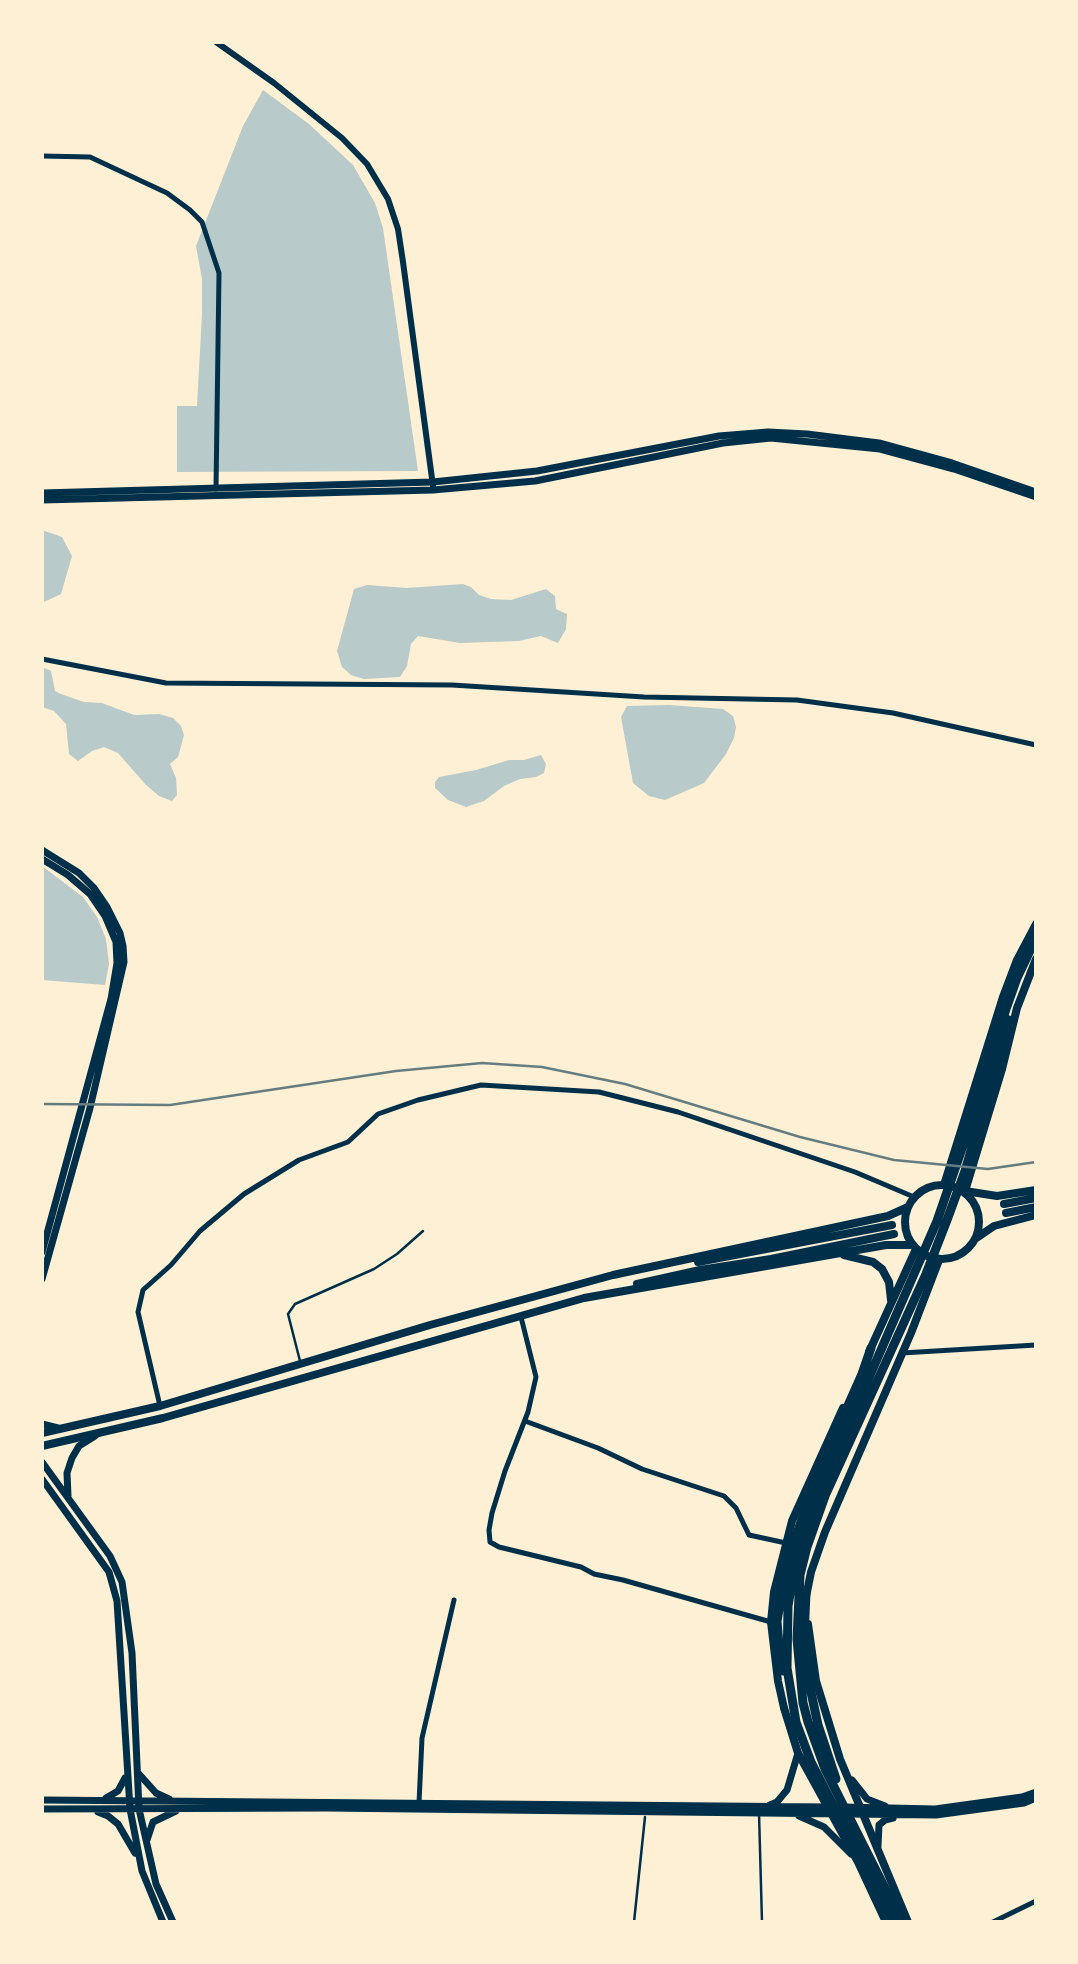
<!DOCTYPE html>
<style>
body{margin:0}
#map{position:relative;width:1078px;height:1964px;overflow:hidden;background:#fdf0d5;font-family:Mulish,sans-serif}
canvas{display:block}
.frame{position:absolute;inset:0;border:44px solid #fdf0d5;pointer-events:none}
</style>
<div id="map">
<canvas width="1078" height="1964"></canvas>
<div class="frame"></div>
</div>
<script>
const ctx = document.querySelector('canvas').getContext('2d');
ctx.lineJoin = 'round';
function fill(path, color) {
  ctx.fillStyle = color;
  ctx.fill(path, 'evenodd');
}
function shape(rows) {
  const path = new Path2D();
  for (const r of rows) {
    if (r.length === 3) {
      path.moveTo(r[0] + r[2], r[1]);
      path.arc(r[0], r[1], r[2], 0, 2 * Math.PI);
      continue;
    }
    path.moveTo(r[0], r[1]);
    for (let i = 2; i < r.length; i += 2) path.lineTo(r[i], r[i + 1]);
  }
  return path;
}
function trace(path, color, width, dash) {
  ctx.strokeStyle = color;
  ctx.lineWidth = width;
  ctx.lineCap = dash ? 'butt' : 'round';
  ctx.setLineDash(dash || []);
  ctx.stroke(path);
}
const green = shape([
 [263,90,309,124,353,165,375,203,383,228,418,471,177,472,177,406,197,406,202,314,202,279,196,246,243,126],
 [42,530,62,537,72,556,61,594,42,603],
 [463,584,471,587,479,595,491,599,511,600,546,589,555,596,556,609,567,614,566,629,558,643,541,636,519,641,460,643,418,636,411,644,407,666,400,677,364,679,351,675,342,667,337,651,354,589,367,585,407,588],
 [42,667,51,671,55,691,61,694,84,702,102,703,134,715,159,714,173,718,181,726,184,735,178,757,170,764,176,778,177,795,172,801,159,796,146,785,118,753,104,747,92,751,78,761,69,754,66,724,54,711,42,707],
 [669,705,723,709,733,716,736,727,734,738,726,754,704,783,665,800,649,796,633,783,621,717,627,706],
 [541,755,546,764,544,773,536,777,520,779,504,786,484,801,466,807,448,800,435,788,435,782,439,777,476,770,509,760,524,760],
 [42,866,83,897,97,917,106,939,109,964,105,985,42,980]
]);
const service = shape([
 [300,1361,288,1314,295,1304,374,1269,397,1254,423,1231],
 [759,1813,762,1922],
 [634,1922,645,1817]
]);
const minor = shape([
 [42,156,90,157,167,193,190,210,202,222,219,273,216,489],
 [42,659,166,683,452,685,644,697,797,700,893,713,1036,745],
 [521,1317,536,1377,528,1412,505,1471,492,1513,489,1530,490,1542,499,1547,581,1567,594,1574,623,1580,771,1622],
 [902,1353,1036,1345],
 [160,1406,138,1312,143,1290,171,1265,200,1231,244,1194,299,1160,348,1142,378,1114,418,1100,481,1085,599,1092,678,1112,855,1172,914,1197],
 [525,1421,598,1448,642,1469,724,1496,736,1508,749,1535,786,1543],
 [419,1803,422,1738,454,1600],
 [993,1922,1036,1901]
]);
const tertiary = shape([
 [216,42,274,83,342,138,367,164,388,199,398,229,403,262,433,486]
]);
const secondary = shape([
 [42,493,433,482,537,471,719,436,768,432,807,434,879,443,952,463,1036,492],
 [42,500,433,490,535,481,723,443,771,438,880,449,954,469,1036,497],
 [42,850,79,873,94,888,107,907,120,933,123,946,124,962,90,1108,42,1279],
 [42,859,68,875,90,894,105,916,116,942,117,963,111,999,42,1252],
 [42,1424,58,1428],
 [42,1462,110,1556,122,1582,132,1653,139,1809,156,1884,173,1922],
 [42,1479,109,1572,117,1601,130,1809,142,1871,163,1922],
 [68,1496,67,1473,72,1458,79,1446,95,1436],
 [139,1774,156,1793,169,1799],
 [852,1780,867,1799,885,1806],
 [106,1798,118,1791,125,1778],
 [42,1800,831,1807],
 [770,1805,777,1802,787,1790,798,1753],
 [843,1807,935,1809,1022,1797,1036,1792],
 [42,1809,326,1808,936,1815,1024,1803,1036,1798],
 [98,1812,108,1816,118,1824,135,1853],
 [799,1816,824,1827,851,1854],
 [147,1840,153,1822,176,1811],
 [878,1846,879,1825,885,1820,893,1818]
]);
const primary = shape([
 [1036,959,1017,1008,1002,1069,965,1191,997,1196,1036,1190],
 [942,1222,37],
 [944,1185,1003,997,1017,960,1036,924],
 [1004,1204,1036,1198],
 [1006,1213,1036,1207],
 [975,1239,994,1226,1036,1215],
 [844,1255,873,1262,882,1269,889,1282,891,1300],
 [698,1262,892,1225],
 [637,1284,700,1270,771,1259,894,1234],
 [869,1352,916,1249],
 [843,1408,792,1521,774,1592,771,1622,778,1681,784,1708,798,1753,858,1862,886,1922],
 [42,1433,160,1406,430,1325,613,1275,888,1216,908,1207],
 [42,1446,163,1418,584,1298,886,1245,912,1245],
 [806,1597,811,1572,825,1532,911,1333,939,1260],
 [808,1624,816,1681,840,1759,908,1922]
]);
const trunk = shape([
 [806,1593,804,1637,808,1678,818,1725,836,1779],
 [783,1671,780,1658,777,1621,787,1563,817,1475,862,1374,871,1348],
 [893,1922,811,1762,796,1722,787,1668,788,1606,798,1548,808,1518,937,1221,976,1108,1006,1009,1017,978,1036,938],
 [902,1922,825,1769,808,1722,803,1703,797,1639,800,1575,807,1547,825,1496,926,1274,947,1220,965,1171,1009,1020]
]);
const rail = shape([
 [42,1104,170,1105,396,1071,482,1063,542,1067,625,1084,800,1137,894,1160,988,1169,1036,1162]
]);
fill(green, '#b9caca');
trace(service, '#003049', 2.5);
trace(minor, '#003049', 5);
trace(tertiary, '#003049', 6);
trace(secondary, '#003049', 7);
trace(primary, '#003049', 8);
trace(trunk, '#003049', 9);
trace(rail, '#657d81', 2.5);
</script>
